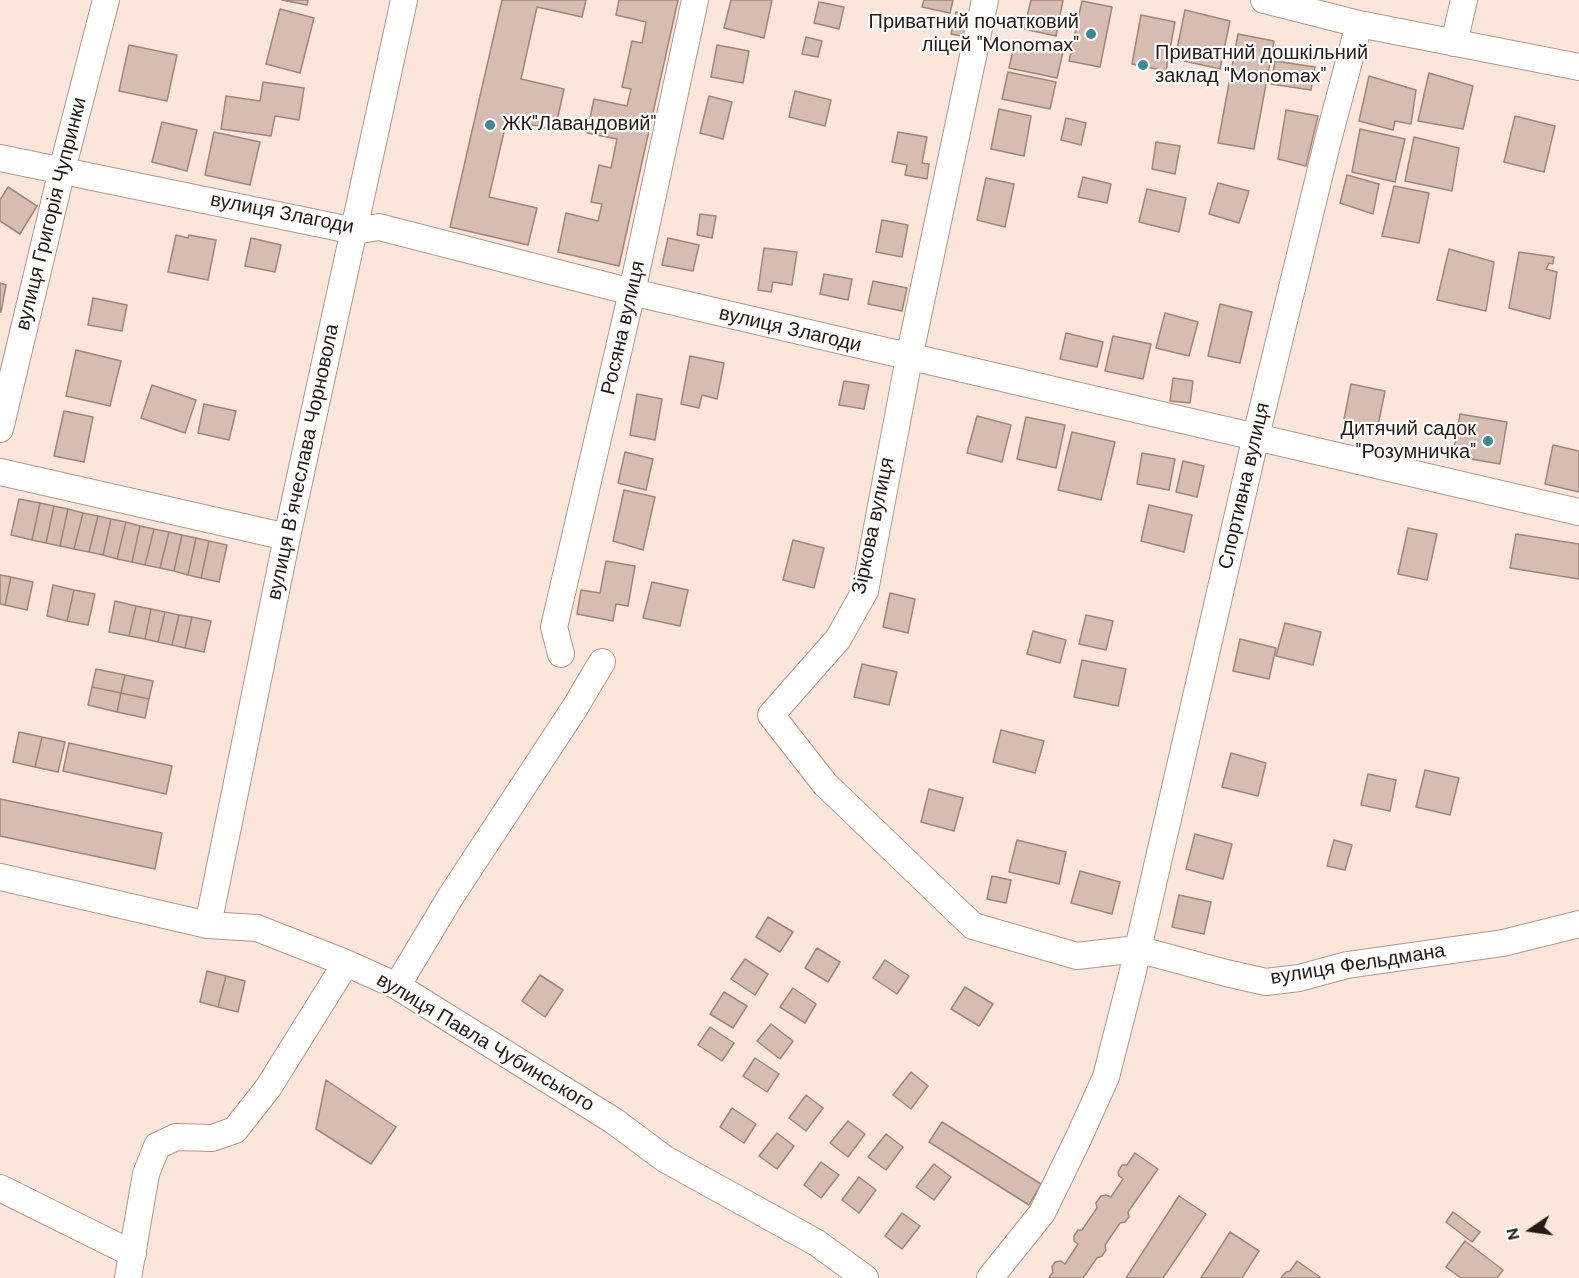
<!DOCTYPE html>
<meta charset="utf-8">
<style>
body{margin:0}
#map{position:relative;width:1579px;height:1278px;overflow:hidden;background:#fce6dc;font-family:"DM Sans",sans-serif}
canvas{display:block}
.north{position:absolute;left:1501px;top:1200px;width:60px;height:60px;-webkit-text-stroke:4px #fff;paint-order:stroke;rotate:257deg;font-size:16px;font-weight:700;line-height:24px;text-align:center;color:#241a16}
.north::after{content:'';display:block;margin:auto;width:21px;height:27px;background:#241a16;clip-path:polygon(50% 0,100% 100%,50% 72%,0 100%)}
</style>
<div id="map">
<canvas width="1579" height="1278"></canvas>
<div class="north">N</div>
</div>
<script>
const ctx = document.querySelector('canvas').getContext('2d');
ctx.lineJoin = 'round';
function fill(path, color) {
  ctx.fillStyle = color;
  ctx.fill(path, 'evenodd');
}
function shape(rows) {
  const path = new Path2D();
  for (const r of rows) {
    path.moveTo(r[0], r[1]);
    for (let i = 2; i < r.length; i += 2) path.lineTo(r[i], r[i + 1]);
  }
  return path;
}
function trace(path, color, width, dash) {
  ctx.strokeStyle = color;
  ctx.lineWidth = width;
  ctx.lineCap = dash ? 'butt' : 'round';
  ctx.setLineDash(dash || []);
  ctx.stroke(path);
}
function drawText(font, color, halo, rows, align = 'center') {
  ctx.font = font + ' "DM Sans",sans-serif';
  ctx.lineWidth = 4.5;
  ctx.setLineDash([]);
  ctx.textBaseline = 'middle';
  ctx.strokeStyle = halo;
  ctx.fillStyle = color;
  for (const [text, x, y, turn = 0] of rows) {
    ctx.save();
    ctx.translate(x, y);
    ctx.rotate((+turn || 0) * Math.PI / 180);
    ctx.textAlign = isNaN(turn) ? turn : align;
    if (halo) ctx.strokeText(text, 0, 0);
    ctx.fillText(text, 0, 0);
    ctx.restore();
  }
}
const building = shape([
 [282,0,308,0,307,5,282,0],
 [502,0,586,0,582,17,537,7,521,79,564,89,555,130,507,119,489,197,537,208,528,245,450,227,502,0],
 [619,0,678,0,619,266,558,252,566,213,598,221,602,204,591,202,599,165,611,168,617,139,587,133,594,99,627,106,631,89,622,87,632,41,642,43,646,22,616,15,619,0],
 [731,0,772,0,764,38,724,28,731,0],
 [924,0,953,0,950,13,922,7,924,0],
 [1031,0,1063,0,1056,36,1024,29,1031,0],
 [1082,1,1112,7,1100,67,1069,61,1082,1],
 [819,2,844,7,839,29,814,23,819,2],
 [280,9,314,18,300,73,266,64,280,9],
 [1185,10,1230,21,1220,69,1175,59,1185,10],
 [956,12,972,15,967,37,951,34,956,12],
 [1141,15,1175,22,1166,71,1132,64,1141,15],
 [1238,34,1274,41,1254,149,1218,143,1238,34],
 [806,37,822,41,818,57,802,54,806,37],
 [1015,41,1063,52,1057,78,1009,68,1015,41],
 [129,45,177,55,167,101,119,91,129,45],
 [717,45,749,51,743,83,711,77,717,45],
 [1275,61,1315,67,1311,90,1271,84,1275,61],
 [1008,72,1056,82,1050,109,1002,99,1008,72],
 [1429,73,1473,86,1463,129,1418,121,1429,73],
 [1369,76,1416,90,1411,124,1395,121,1393,130,1359,121,1369,76],
 [263,82,304,88,299,120,275,116,271,136,221,129,226,96,260,101,263,82],
 [795,91,831,100,825,126,789,117,795,91],
 [709,96,732,102,723,139,700,133,709,96],
 [999,109,1031,116,1024,156,991,149,999,109],
 [1286,110,1318,116,1306,166,1278,159,1286,110],
 [1515,116,1555,126,1544,172,1504,162,1515,116],
 [1066,118,1086,123,1081,145,1061,140,1066,118],
 [162,122,197,130,187,171,152,162,162,122],
 [1360,129,1405,139,1395,182,1352,172,1360,129],
 [214,132,260,142,250,185,205,175,214,132],
 [898,132,927,137,922,163,929,164,927,179,905,175,907,165,892,162,898,132],
 [1414,137,1459,148,1452,191,1405,181,1414,137],
 [1156,142,1180,146,1175,174,1152,169,1156,142],
 [1347,175,1379,184,1373,214,1340,203,1347,175],
 [1083,177,1111,184,1107,203,1078,197,1083,177],
 [986,178,1014,184,1005,227,977,220,986,178],
 [1218,183,1249,191,1239,223,1209,214,1218,183],
 [1394,186,1429,193,1419,243,1382,236,1394,186],
 [8,187,37,206,20,234,0,221,0,200,8,187],
 [1147,189,1186,198,1179,232,1139,222,1147,189],
 [700,214,716,216,712,238,697,235,700,214],
 [882,220,908,225,902,257,876,252,882,220],
 [176,235,188,238,189,235,216,240,208,280,168,272,176,235],
 [251,238,281,245,275,272,245,266,251,238],
 [668,238,699,245,693,271,662,265,668,238],
 [764,248,797,252,792,285,773,282,771,292,758,290,764,248],
 [1449,249,1494,262,1486,311,1437,300,1449,249],
 [1519,252,1554,257,1553,264,1549,263,1546,269,1557,272,1550,319,1509,308,1519,252],
 [824,274,852,279,848,300,820,294,824,274],
 [873,281,907,288,902,311,868,304,873,281],
 [0,283,6,285,1,312,0,312,0,283],
 [93,298,127,305,122,331,88,325,93,298],
 [1220,304,1252,312,1240,363,1208,356,1220,304],
 [1165,313,1198,322,1189,356,1156,348,1165,313],
 [1066,333,1103,342,1097,367,1060,359,1066,333],
 [1113,336,1151,344,1143,379,1105,371,1113,336],
 [76,350,121,361,110,406,66,396,76,350],
 [690,356,724,363,717,399,702,395,699,408,681,404,690,356],
 [1173,378,1193,381,1190,403,1170,401,1173,378],
 [844,381,869,385,864,409,839,405,844,381],
 [1351,384,1385,391,1376,436,1342,429,1351,384],
 [152,385,196,400,185,433,141,418,152,385],
 [637,394,662,399,655,440,630,435,637,394],
 [204,404,236,411,229,440,198,433,204,404],
 [64,411,93,417,84,462,54,456,64,411],
 [1460,414,1507,422,1500,464,1453,456,1460,414],
 [977,416,1011,425,1002,462,967,453,977,416],
 [1026,417,1065,425,1056,468,1017,459,1026,417],
 [1072,432,1115,442,1101,500,1058,490,1072,432],
 [1553,445,1579,451,1579,492,1545,484,1553,445],
 [625,452,653,459,646,490,618,483,625,452],
 [1142,453,1175,459,1169,490,1137,484,1142,453],
 [1183,461,1204,466,1197,497,1176,492,1183,461],
 [624,490,655,497,643,550,613,541,624,490],
 [19,499,40,503,32,540,11,535,19,499],
 [40,503,54,506,46,543,32,540,40,503],
 [1149,505,1192,515,1184,552,1141,541,1149,505],
 [54,506,68,509,60,546,46,543,54,506],
 [68,509,83,513,74,549,60,546,68,509],
 [83,513,98,516,89,552,74,549,83,513],
 [98,516,111,519,103,555,89,552,98,516],
 [111,519,126,522,117,559,103,555,111,519],
 [126,522,140,526,132,562,117,559,126,522],
 [140,526,154,529,145,565,132,562,140,526],
 [1408,528,1437,534,1427,580,1398,574,1408,528],
 [154,529,169,532,160,568,145,565,154,529],
 [169,532,182,535,174,571,160,568,169,532],
 [1516,534,1579,544,1579,579,1510,568,1516,534],
 [182,535,196,538,188,575,174,571,182,535],
 [196,538,209,541,201,578,188,575,196,538],
 [793,540,824,548,814,588,783,580,793,540],
 [209,541,227,545,219,582,201,578,209,541],
 [606,561,635,566,628,606,616,604,613,621,577,614,581,590,600,593,606,561],
 [0,575,11,577,5,605,0,604,0,575],
 [11,577,33,582,27,610,5,605,11,577],
 [652,582,688,590,680,626,643,618,652,582],
 [53,585,74,590,67,621,47,616,53,585],
 [74,590,95,594,88,625,67,621,74,590],
 [890,593,915,599,908,633,883,627,890,593],
 [115,601,136,606,129,636,109,632,115,601],
 [136,606,151,609,145,639,129,636,136,606],
 [151,609,165,612,158,642,145,639,151,609],
 [165,612,179,615,172,645,158,642,165,612],
 [179,615,192,617,185,648,172,645,179,615],
 [1086,615,1113,621,1106,650,1079,644,1086,615],
 [192,617,211,621,204,652,185,648,192,617],
 [1285,623,1321,632,1313,665,1276,656,1285,623],
 [1033,631,1066,640,1060,663,1027,654,1033,631],
 [1240,639,1276,648,1269,679,1233,671,1240,639],
 [1082,660,1126,669,1118,706,1074,697,1082,660],
 [862,664,897,672,889,705,854,697,862,664],
 [96,669,125,675,121,693,92,687,96,669],
 [125,675,153,681,149,699,121,693,125,675],
 [92,687,121,693,117,712,88,705,92,687],
 [121,693,149,699,145,718,117,712,121,693],
 [1001,730,1044,741,1035,773,993,762,1001,730],
 [19,732,42,737,35,767,13,762,19,732],
 [42,737,65,742,58,772,35,767,42,737],
 [69,743,172,766,166,794,63,771,69,743],
 [1231,753,1266,763,1258,796,1222,787,1231,753],
 [1425,770,1459,778,1450,815,1416,807,1425,770],
 [1368,774,1396,780,1390,811,1361,805,1368,774],
 [929,789,963,798,954,831,921,822,929,789],
 [0,799,162,833,155,869,0,836,0,799],
 [1195,834,1232,844,1223,879,1186,869,1195,834],
 [1017,840,1066,852,1059,884,1009,872,1017,840],
 [1334,840,1352,845,1345,870,1327,866,1334,840],
 [1080,871,1120,882,1112,914,1071,903,1080,871],
 [992,876,1011,880,1006,903,987,899,992,876],
 [1179,895,1211,902,1204,934,1172,927,1179,895],
 [768,917,793,932,780,952,756,937,768,917],
 [817,948,840,962,828,982,805,968,817,948],
 [745,959,768,974,755,995,731,979,745,959],
 [885,960,909,976,897,994,873,978,885,960],
 [207,971,226,976,218,1007,200,1002,207,971],
 [540,975,563,990,545,1017,522,1001,540,975],
 [226,976,245,981,238,1012,218,1007,226,976],
 [965,987,993,1004,979,1026,951,1009,965,987],
 [793,988,816,1004,805,1023,780,1007,793,988],
 [724,992,747,1006,733,1028,710,1014,724,992],
 [771,1024,793,1041,780,1059,757,1041,771,1024],
 [710,1027,734,1043,722,1061,698,1045,710,1027],
 [755,1058,779,1074,767,1092,743,1076,755,1058],
 [911,1072,928,1086,911,1109,893,1095,911,1072],
 [326,1080,396,1127,371,1164,316,1129,326,1080],
 [806,1095,823,1108,806,1131,789,1118,806,1095],
 [732,1108,756,1124,744,1143,720,1127,732,1108],
 [848,1121,865,1134,848,1157,830,1143,848,1121],
 [942,1122,1041,1184,1029,1205,929,1142,942,1122],
 [777,1133,794,1146,777,1169,759,1156,777,1133],
 [886,1134,903,1147,886,1170,868,1157,886,1134],
 [1135,1153,1158,1169,1128,1212,1129,1217,1125,1222,1120,1223,1105,1245,1106,1250,1102,1256,1097,1258,1083,1278,1049,1278,1053,1272,1052,1267,1055,1262,1061,1261,1065,1264,1078,1244,1074,1241,1074,1236,1078,1230,1082,1230,1097,1208,1096,1203,1101,1196,1106,1195,1111,1197,1123,1179,1119,1176,1118,1172,1122,1165,1127,1165,1135,1153],
 [821,1162,839,1175,821,1198,804,1185,821,1162],
 [934,1164,951,1177,934,1200,916,1187,934,1164],
 [859,1177,876,1190,859,1213,842,1200,859,1177],
 [1179,1196,1206,1214,1163,1278,1126,1278,1179,1196],
 [1453,1212,1480,1232,1472,1242,1446,1222,1453,1212],
 [902,1213,920,1226,902,1249,885,1236,902,1213],
 [1230,1232,1259,1251,1242,1278,1201,1278,1230,1232],
 [1465,1241,1503,1270,1497,1278,1461,1278,1446,1267,1465,1241],
 [1297,1261,1320,1277,1320,1278,1281,1278,1286,1272,1290,1271,1297,1261]
]);
const minor = shape([
 [985,0,909,358,865,591,838,639,771,715,825,784,973,926,1077,956,1137,949,1226,973,1266,982,1299,978,1347,965,1503,943,1579,924],
 [1264,0,1359,24,1579,67],
 [1454,43,1464,0],
 [0,158,355,231,379,227,632,292,1579,512],
 [0,429,62,170,106,0],
 [0,472,287,537],
 [561,654,554,627,632,292,695,0],
 [0,877,208,925,257,928,346,963,397,986,614,1121,665,1159,817,1243,865,1278],
 [208,925,287,537,404,0],
 [397,986,451,896,574,709,602,662],
 [0,1188,133,1254],
 [128,1278,146,1174,157,1146,176,1137,212,1138,235,1130,268,1088,346,963],
 [990,1278,1042,1213,1079,1137,1106,1077,1132,975,1256,436,1327,144,1359,24]
]);
const markers = [
 [1091,34,6,"#428794"],
 [1143,65,6,"#428794"],
 [490,125,6,"#428794"],
 [1488,441,6,"#428794"]
];
const poiNames = [
 ["Приватний початковий",1079,23],
 ["ліцей \"Monomax\"",1079,46],
 ["Приватний дошкільний",1155,54,"left"],
 ["заклад \"Monomax\"",1155,77,"left"],
 ["ЖК\"Лавандовий\"",502,125,"left"],
 ["Дитячий садок",1476,430],
 ["\"Розумничка\"",1476,453]
];
const streetNames = [
 ["вулиця Григорія Чупринки",52,214,-76],
 ["вулиця Злагоди",282,214,11],
 ["Росяна вулиця",624,328,-77],
 ["вулиця Злагоди",790,330,13],
 ["вулиця Вʼячеслава Чорновола",304,462,-78],
 ["Спортивна вулиця",1245,486,-77],
 ["Зіркова вулиця",874,526,-78],
 ["вулиця Фельдмана",1358,965,-9],
 ["вулиця Павла Чубинського",485,1043,31]
];
fill(building, '#d7bcb1');
trace(building, '#9f867b', 1.5);
trace(minor, '#b1978c', 28);
trace(minor, '#fff', 26);
for (const [x, y, r, color] of markers) {
  const dot = new Path2D();
  dot.arc(x, y, r, 0, 2 * Math.PI);
  ctx.fillStyle = color;
  ctx.fill(dot);
  trace(dot, '#fff', 2);
}
drawText('20px', '#241a16', '#fff', poiNames, 'right');
drawText('20px', '#241a16', '#fff', streetNames);
</script>
